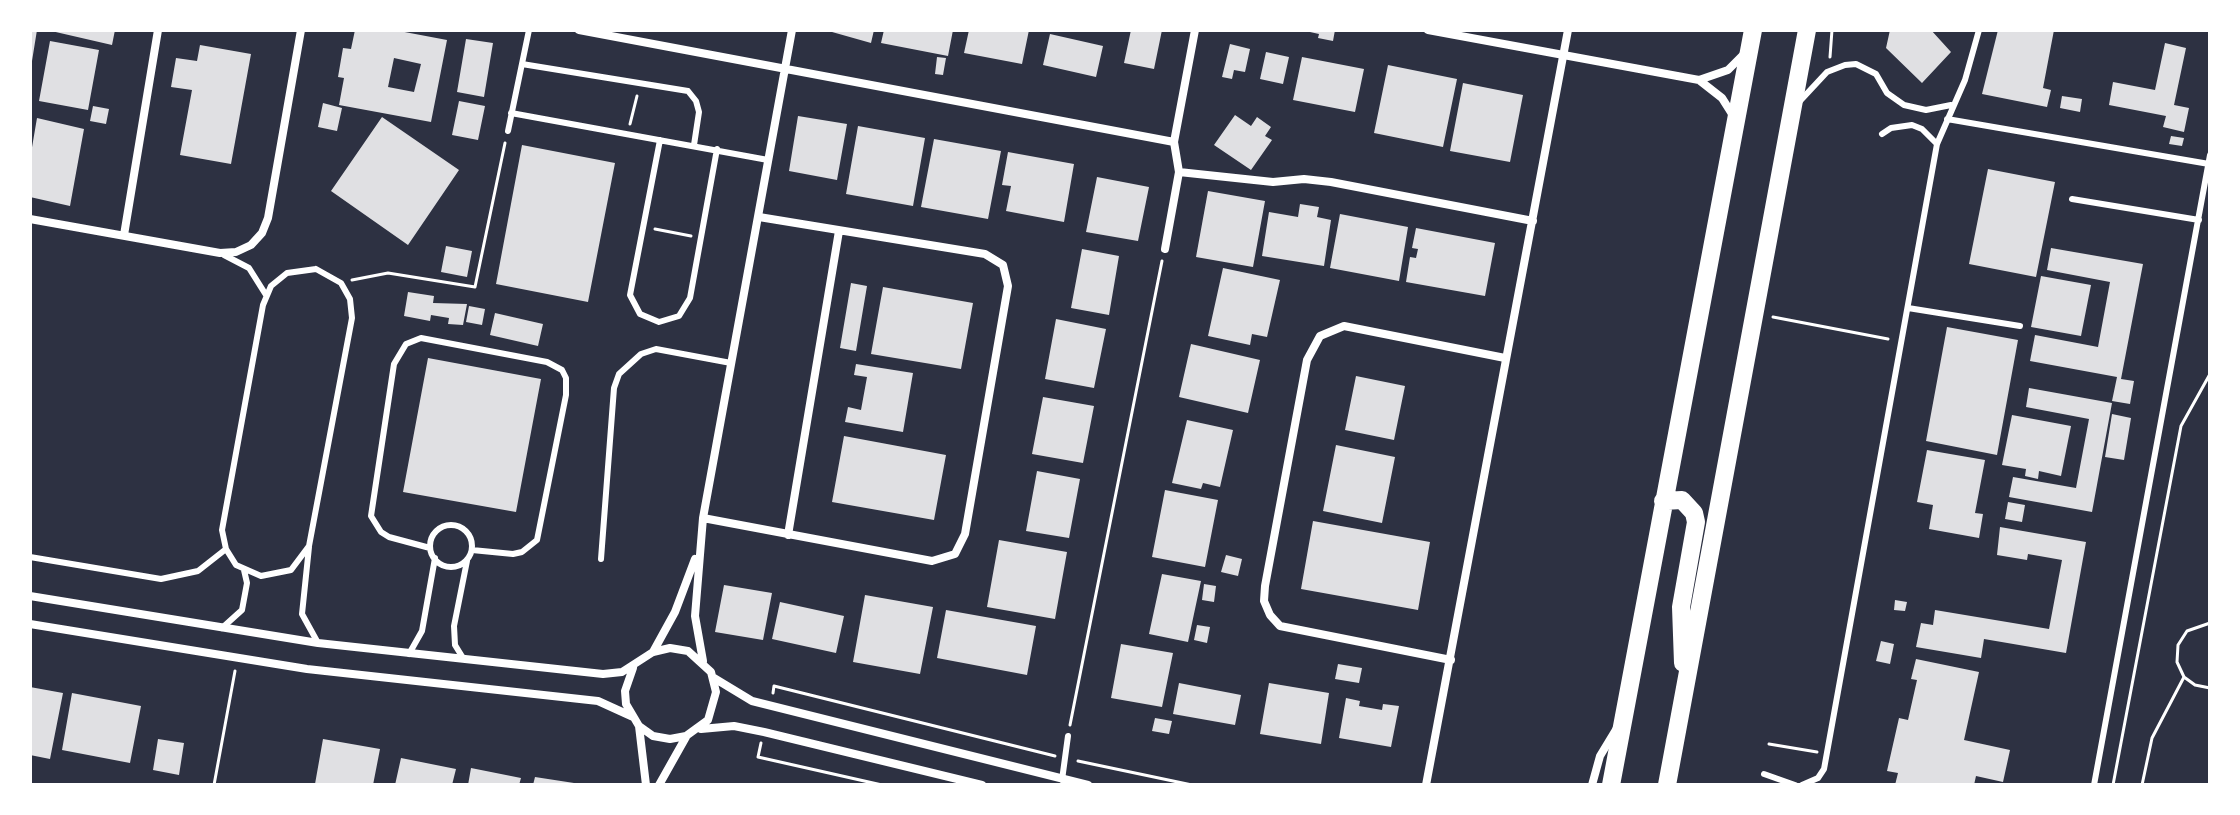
<!DOCTYPE html>
<style>
body{margin:0}
#map{position:relative;width:2240px;height:815px;overflow:hidden;background:#2d3142;font-family:"IBM Plex Sans",sans-serif}
canvas{display:block}
.frame{position:absolute;inset:0;border:32px solid #fff;pointer-events:none}
</style>
<div id="map">
<canvas width="2240" height="815"></canvas>
<div class="frame"></div>
</div>
<script>
const ctx = document.querySelector('canvas').getContext('2d');
ctx.lineJoin = 'round';
function fill(path, color) {
  ctx.fillStyle = color;
  ctx.fill(path, 'evenodd');
}
function shape(rows) {
  const path = new Path2D();
  for (const r of rows) {
    if (r.length === 3) {
      path.moveTo(r[0] + r[2], r[1]);
      path.arc(r[0], r[1], r[2], 0, 2 * Math.PI);
      continue;
    }
    path.moveTo(r[0], r[1]);
    for (let i = 2; i < r.length; i += 2) path.lineTo(r[i], r[i + 1]);
  }
  return path;
}
function trace(path, color, width, dash) {
  ctx.strokeStyle = color;
  ctx.lineWidth = width;
  ctx.lineCap = dash ? 'butt' : 'round';
  ctx.setLineDash(dash || []);
  ctx.stroke(path);
}
const building = shape([
 [30,30,37,30,32,61,30,61],
 [47,30,115,30,112,45],
 [355,30,394,30,447,40,431,122,339,105,344,78,338,77,343,48,351,49],
 [394,58,421,64,414,92,388,87],
 [825,30,874,30,871,43],
 [884,30,953,30,948,56,881,43],
 [969,30,1029,30,1022,64,964,53],
 [1131,30,1162,30,1154,69,1124,63],
 [1301,30,1335,30,1333,41,1318,38,1319,34],
 [1890,30,1931,30,1951,52,1922,83,1886,48],
 [1998,30,2054,30,2043,88,2051,90,2047,107,1982,94],
 [1050,34,1103,46,1096,77,1043,65],
 [466,39,493,43,484,97,457,92],
 [50,41,99,50,88,110,39,101],
 [2165,43,2186,48,2174,105,2189,108,2184,132,2163,127,2166,116,2109,105,2113,82,2155,90],
 [1230,44,1250,49,1245,72,1234,70,1232,79,1222,77],
 [200,45,251,54,231,164,180,155,192,90,171,87,176,58,197,61],
 [1266,52,1289,57,1283,84,1260,79],
 [937,57,946,58,943,75,935,74],
 [1302,57,1364,69,1355,112,1293,100],
 [1388,65,1457,79,1443,147,1374,133],
 [1463,83,1523,95,1510,162,1450,151],
 [2062,96,2082,99,2080,112,2060,108],
 [459,101,485,106,478,140,452,135],
 [323,103,342,108,337,131,318,127],
 [93,106,109,109,106,124,90,121],
 [1235,115,1251,126,1257,117,1271,127,1265,136,1272,140,1251,170,1214,145],
 [798,116,847,124,837,180,789,171],
 [382,117,459,170,408,245,331,191],
 [37,118,84,129,70,206,30,197,30,159],
 [858,126,925,138,913,206,846,194],
 [2171,136,2184,138,2182,146,2169,144],
 [934,139,1001,151,988,219,921,207],
 [522,145,615,163,588,302,496,284],
 [1008,152,1074,164,1064,222,1006,211,1011,186,1002,185],
 [1988,169,2055,182,2036,277,1969,264],
 [1097,177,1149,187,1138,241,1086,232],
 [1208,191,1265,201,1253,267,1196,257],
 [1300,204,1319,207,1317,217,1331,220,1324,266,1262,256,1269,212,1298,217],
 [1340,214,1408,227,1399,281,1330,268],
 [1416,228,1495,243,1485,296,1406,282,1410,257,1416,258,1418,249,1412,248],
 [446,246,472,251,467,277,441,272],
 [2051,248,2143,264,2121,379,2134,381,2130,404,2112,401,2117,377,2030,361,2035,335,2098,347,2110,282,2047,270],
 [1082,249,1119,256,1109,315,1071,308],
 [1223,268,1280,280,1267,337,1252,334,1250,345,1208,336],
 [2041,276,2091,285,2081,336,2031,327],
 [851,283,867,286,856,351,840,348],
 [883,287,973,303,961,369,871,354],
 [408,292,434,296,433,303,467,304,463,325,448,324,449,318,431,315,430,321,404,316],
 [469,306,485,309,482,325,466,322],
 [495,313,543,324,538,346,490,335],
 [1056,319,1106,329,1094,388,1045,379],
 [1947,327,2018,340,1997,455,1926,441],
 [1191,344,1260,360,1248,413,1179,397],
 [428,358,541,379,516,512,403,492],
 [856,364,913,373,903,432,845,422,848,407,861,410,867,377,854,375],
 [1356,376,1405,386,1394,440,1345,430],
 [2029,388,2112,403,2092,512,2009,497,2013,477,2076,488,2089,419,2026,407],
 [1043,397,1094,406,1083,463,1032,454],
 [2112,414,2131,418,2124,460,2105,457],
 [2012,415,2071,426,2061,476,2039,471,2038,479,2025,476,2026,469,2002,465],
 [1187,420,1233,430,1220,487,1203,483,1201,489,1172,483],
 [844,436,946,455,934,520,832,502],
 [1336,445,1395,457,1382,523,1323,511],
 [1927,450,1985,460,1975,513,1983,514,1979,538,1929,529,1933,505,1917,502],
 [1037,471,1080,479,1069,538,1026,531],
 [1165,490,1218,500,1205,567,1152,557],
 [2008,502,2025,505,2022,522,2005,519],
 [1313,521,1430,542,1418,610,1301,589],
 [2000,527,2086,542,2066,653,1984,639,1981,658,1916,647,1921,623,1933,625,1935,610,2049,629,2062,560,2028,554,2027,560,1997,555],
 [999,540,1067,552,1055,619,987,607],
 [1226,555,1242,559,1238,576,1221,572],
 [1162,574,1201,581,1188,642,1149,634],
 [1204,584,1216,586,1214,602,1202,600],
 [724,585,772,593,763,640,715,632],
 [865,595,933,607,920,674,853,662],
 [1895,600,1907,602,1905,611,1894,610],
 [780,602,844,616,836,653,772,639],
 [946,610,1036,626,1027,675,937,658],
 [1197,625,1210,627,1207,643,1194,640],
 [1881,641,1894,644,1890,664,1876,661],
 [1121,644,1173,653,1162,707,1111,698],
 [1916,659,1979,672,1964,740,2010,750,2003,782,1976,776,1974,785,1895,785,1898,773,1887,771,1899,718,1908,720,1917,680,1911,679],
 [1338,664,1362,668,1359,683,1335,679],
 [1179,683,1241,695,1235,725,1173,714],
 [1269,683,1329,693,1321,744,1260,734],
 [30,687,63,693,50,759,30,755],
 [72,693,141,706,130,763,62,750],
 [1346,698,1360,701,1359,706,1382,710,1383,704,1399,706,1391,747,1339,738],
 [1155,718,1172,721,1169,734,1152,731],
 [158,739,184,743,179,775,153,770],
 [323,739,380,749,373,785,315,784],
 [401,758,456,769,452,785,395,785],
 [471,768,521,778,519,785,468,785],
 [535,777,574,783,574,785,533,785]
]);
const path = shape([
 [1830,57,1832,30],
 [630,124,637,96],
 [655,229,691,236],
 [352,280,388,273,475,287,505,143],
 [1773,317,1888,339],
 [2210,623,2187,631,2178,645,2177,662,2184,677,2195,685,2210,688],
 [773,693,774,686,1055,756],
 [1070,725,1162,261],
 [761,743,758,757,882,785],
 [1769,744,1817,752],
 [1078,761,1192,785],
 [214,785,235,671],
 [2113,785,2181,426,2210,374],
 [2142,785,2152,738,2184,677]
]);
const service = shape([
 [522,64,688,91,696,101,699,112,694,145],
 [1800,101,1827,72,1845,65,1856,64,1876,74,1887,93,1904,105,1926,110,1951,105],
 [511,113,768,160],
 [1947,119,2209,164],
 [508,131,529,30],
 [1882,134,1891,128,1912,125,1922,129,1937,144],
 [660,140,630,295,640,314,659,322,679,316,690,298,717,149],
 [2072,199,2199,220],
 [224,255,249,268,266,295],
 [316,269,341,283,350,299,352,318,309,546,291,570,261,576,236,565,226,549,222,530,263,305,271,286,287,273,316,269],
 [1908,308,2020,326],
 [451,546,21],
 [309,547,302,614,318,643],
 [430,548,389,537,381,532,371,516,394,364,406,344,421,338,547,362,562,370,566,378,566,395,537,540,522,552,513,554,472,550],
 [30,557,161,579,198,571,226,549],
 [601,559,614,388,619,374,641,354,656,349,731,363],
 [222,628,242,610,247,583,244,570],
 [409,654,422,631,435,558],
 [463,658,455,645,454,626,467,561],
 [1764,774,1795,785],
 [1062,780,1068,736],
 [1802,785,1818,778,1824,769,1937,144,1965,80,1979,30],
 [2094,785,2210,155]
]);
const minor = shape([
 [579,30,1174,142],
 [1428,30,1699,80,1722,98,1734,117],
 [1699,80,1728,70,1745,53],
 [1179,172,1273,182,1304,179,1331,182,1533,221],
 [30,219,220,253,236,252,251,245,262,233,268,218,301,30],
 [124,235,158,30],
 [1165,249,1179,172,1174,142,1195,30],
 [703,518,932,561,955,554,965,534,1008,286,1003,265,985,254,759,217],
 [788,535,839,231],
 [30,596,318,643,603,674,622,672,653,652,670,648,688,651,711,672,716,692,708,720,686,736,670,739,653,736,639,726,626,704,625,691,633,668],
 [30,624,307,669,598,701,631,716],
 [653,652,675,612,695,559],
 [1451,660,1280,626,1270,615,1264,601,1265,586,1307,360,1320,336,1344,326,1505,358],
 [703,661,695,616,703,518,792,30],
 [714,678,752,701,1088,785],
 [639,726,646,785],
 [701,729,734,726,764,732,982,785],
 [659,785,686,737],
 [1426,785,1568,30],
 [1592,785,1600,756,1617,728]
]);
const primary = shape([
 [1663,501,1682,500,1694,513,1696,522,1681,607,1683,663],
 [1611,785,1753,30],
 [1667,785,1807,30]
]);
fill(building, '#e0e0e3');
trace(path, '#fff', 3);
trace(service, '#fff', 6);
trace(minor, '#fff', 8);
trace(primary, '#fff', 18);
</script>
